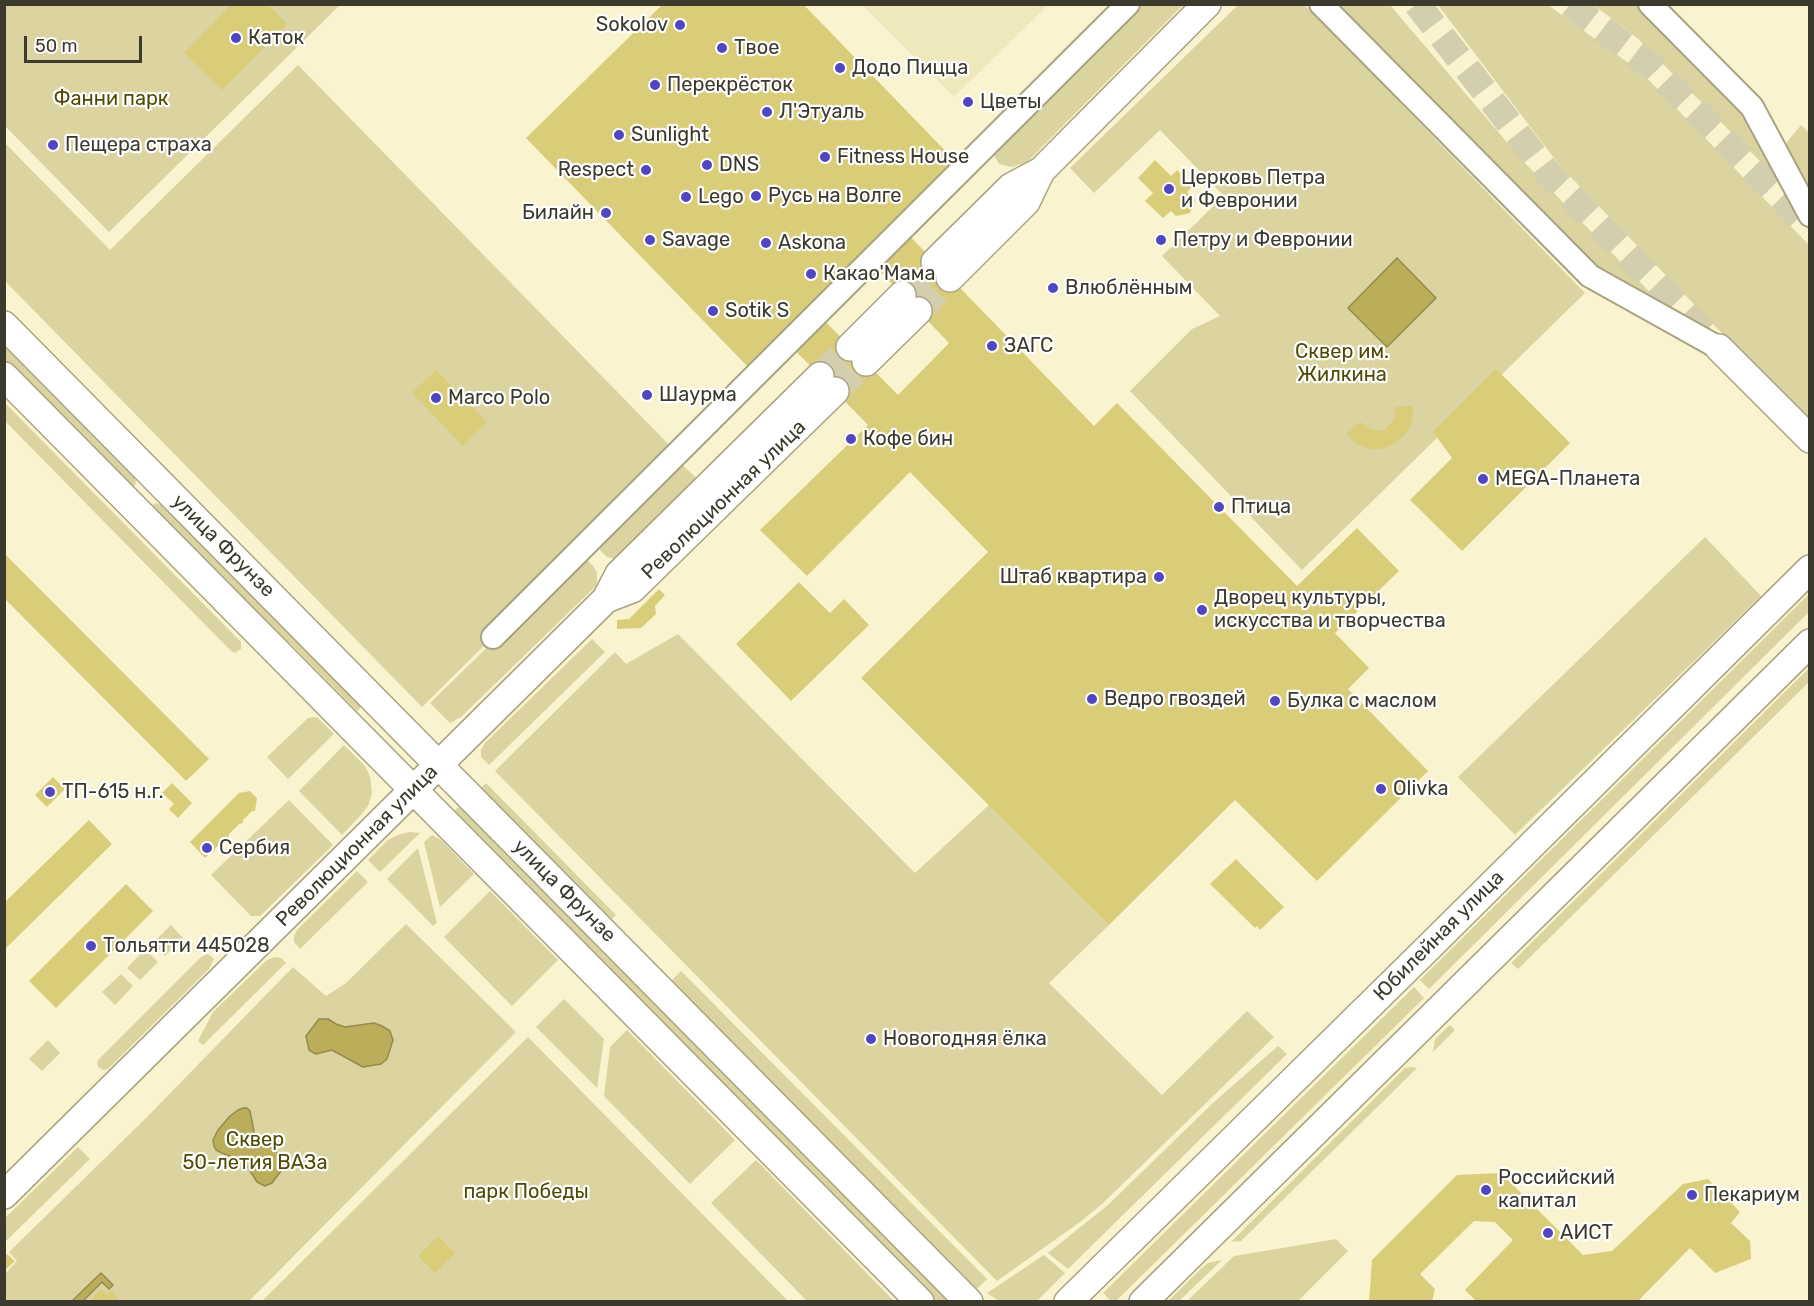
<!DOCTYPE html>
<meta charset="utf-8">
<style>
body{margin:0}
#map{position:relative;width:1814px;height:1306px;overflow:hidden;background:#f9f4cf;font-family:Rubik,sans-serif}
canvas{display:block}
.frame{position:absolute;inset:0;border:6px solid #3c3a2c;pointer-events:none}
.scale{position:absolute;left:24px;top:36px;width:118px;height:27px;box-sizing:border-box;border:3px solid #3c3a2c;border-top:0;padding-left:8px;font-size:18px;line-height:21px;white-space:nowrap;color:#3c3a2c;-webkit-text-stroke:4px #fff;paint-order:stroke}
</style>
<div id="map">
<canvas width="1814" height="1306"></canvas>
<div class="frame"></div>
<div class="scale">50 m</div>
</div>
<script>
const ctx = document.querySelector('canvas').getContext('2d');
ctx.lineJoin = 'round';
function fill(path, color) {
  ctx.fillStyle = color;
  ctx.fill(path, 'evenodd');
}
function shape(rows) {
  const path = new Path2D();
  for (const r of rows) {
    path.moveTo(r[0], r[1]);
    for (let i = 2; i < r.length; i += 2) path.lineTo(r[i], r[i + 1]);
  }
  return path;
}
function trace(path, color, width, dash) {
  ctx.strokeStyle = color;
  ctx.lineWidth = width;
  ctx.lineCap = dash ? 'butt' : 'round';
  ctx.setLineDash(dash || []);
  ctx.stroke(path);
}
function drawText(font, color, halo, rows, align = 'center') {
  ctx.font = font + ' Rubik,sans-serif';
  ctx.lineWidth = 4.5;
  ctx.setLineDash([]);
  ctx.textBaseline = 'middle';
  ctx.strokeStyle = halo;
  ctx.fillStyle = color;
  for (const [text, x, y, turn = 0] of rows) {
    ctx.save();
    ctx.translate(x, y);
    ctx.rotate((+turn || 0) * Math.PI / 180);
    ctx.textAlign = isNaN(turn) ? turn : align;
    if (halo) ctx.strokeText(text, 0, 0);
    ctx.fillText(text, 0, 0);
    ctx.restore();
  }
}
const built = shape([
 [862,5,1048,5,954,97]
]);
const green = shape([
 [4,5,340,5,109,232,5,126],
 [1137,5,1183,5,1027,162,1012,167,999,164,993,153],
 [1238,5,1305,5,1585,293,1302,570,1130,391,1192,329,1220,316,1162,256,1224,196,1160,130,1094,193,1070,168],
 [1333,5,1390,5,1523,161,1670,313,1626,288,1584,258],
 [1438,5,1548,5,1641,72,1809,245,1809,423,1560,166],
 [1594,5,1639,5,1743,108,1788,189,1637,38],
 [298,65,678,454,422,707,5,281,4,142,110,250],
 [1801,125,1809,133,1809,201,1785,150,1787,142],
 [4,345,134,476,136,483,134,487,131,489,5,365],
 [4,402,241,642,241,649,235,653,231,651,5,421],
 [678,461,702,483,616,559,607,557,594,544],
 [156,503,164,506,362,706,357,711,290,643,278,639,150,507],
 [1705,537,1761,596,1515,835,1458,777],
 [582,555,594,567,597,573,597,585,461,717,450,723,430,703],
 [1809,594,1809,612,1429,989,1420,980],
 [678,634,915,873,989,805,1109,925,1049,983,1162,1095,1247,1011,1274,1037,1102,1204,1080,1222,997,1281,495,771,615,652,626,664],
 [592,639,605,652,489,765,481,757,481,750,485,743],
 [1809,668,1809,682,1518,969,1511,963],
 [314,717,318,718,334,734,288,779,267,757,308,718],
 [344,745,365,766,370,776,372,793,368,806,361,815,342,835,299,791],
 [486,783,616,915,611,920,481,788],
 [289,800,333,845,260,916,251,916,211,875],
 [461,805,950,1301,931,1301,451,814],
 [409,832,420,833,380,872,368,860,388,840,398,835],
 [432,835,441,840,474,874,440,907,424,842],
 [418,848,437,923,433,926,387,879],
 [357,871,368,882,300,949,294,942,294,936,297,930],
 [490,891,558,960,512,1006,444,937],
 [406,924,516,1032,249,1301,5,1302,5,1274,17,1261,9,1252,148,1116,293,967,326,996,346,983],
 [171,925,183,938,165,956,152,944],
 [145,949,158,962,140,980,127,968],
 [208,954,214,959,209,969,108,1069,103,1070,98,1067,97,1062,99,1059,201,957],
 [274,957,281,958,286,963,203,1045,198,1041,213,1012,267,960],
 [681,971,987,1279,977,1289,671,981],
 [121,974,133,986,115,1005,102,992],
 [1414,987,1424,998,1116,1301,1111,1301,1103,1293],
 [564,999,604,1039,597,1088,536,1027],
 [1450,1025,1455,1030,1433,1052,1435,1039],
 [627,1030,735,1140,690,1184,604,1096,610,1047],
 [528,1037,788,1301,261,1302],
 [48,1040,60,1053,42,1071,29,1059],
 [1278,1046,1287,1054,1068,1269,1048,1253,1108,1205,1214,1102],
 [1412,1067,1417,1068,1241,1241,1231,1242,1405,1068],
 [78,1147,90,1159,5,1242,5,1218],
 [756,1160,894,1301,807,1301,711,1203],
 [1336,1239,1348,1251,1298,1301,1187,1301,1234,1256],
 [1044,1255,1065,1273,1039,1299,1034,1301,999,1301,987,1293],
 [1222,1260,1179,1301,1168,1301,1203,1267,1208,1263]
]);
const water = shape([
 [1397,258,1436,298,1387,347,1348,308,1397,258],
 [319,1019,328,1019,336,1024,345,1027,374,1023,382,1026,390,1031,393,1040,387,1059,381,1064,363,1067,332,1050,316,1054,309,1050,306,1036,319,1019],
 [243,1108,247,1108,250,1111,255,1137,276,1151,283,1163,281,1171,272,1183,265,1186,257,1182,247,1166,240,1160,222,1153,216,1150,214,1146,213,1140,218,1130,230,1116,238,1110,243,1108],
 [101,1273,113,1285,109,1289,102,1282,83,1301,72,1301,101,1273]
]);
const building = shape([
 [232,4,267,4,287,24,222,90,184,53],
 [663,4,803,4,961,167,900,226,1094,426,1117,403,1297,586,1357,528,1399,571,1335,633,1369,668,1348,689,1428,771,1317,881,1235,800,1109,925,861,678,988,552,910,472,807,576,760,530,868,425,784,339,751,370,526,138],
 [867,258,949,343,898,395,813,309],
 [1155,160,1171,176,1177,170,1193,186,1187,192,1195,200,1190,213,1176,216,1171,211,1163,218,1145,201,1153,193,1138,178],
 [1496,369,1570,443,1462,551,1410,500,1452,458,1433,432],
 [436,370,487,422,463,446,412,393],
 [1412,406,1413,414,1410,427,1406,433,1394,444,1381,449,1369,449,1357,444,1346,434,1360,422,1372,430,1384,430,1394,420,1395,407],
 [4,553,209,759,186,781,4,598],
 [799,582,830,613,844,599,869,625,791,701,736,644],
 [659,589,665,595,655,606,656,614,641,628,617,629,617,620,629,619],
 [53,777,65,789,47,807,35,795],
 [172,783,192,803,178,818,169,809,174,804,162,793],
 [250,791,257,798,255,811,252,811,243,820,243,823,239,824,229,834,229,838,224,839,215,849,214,852,210,853,205,858,190,842,239,793],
 [89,820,112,844,4,950,4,903],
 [1236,859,1284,907,1260,930,1257,926,1255,928,1210,884],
 [126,884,153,911,56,1008,29,981],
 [1501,1173,1583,1255,1612,1251,1683,1184,1708,1179,1740,1212,1731,1223,1750,1241,1751,1259,1715,1273,1690,1248,1637,1302,1477,1302,1465,1290,1513,1240,1495,1222,1474,1221,1420,1274,1435,1289,1432,1302,1369,1302,1372,1260,1457,1175],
 [438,1236,455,1253,435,1273,418,1256],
 [7,1254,15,1261,4,1271,4,1257],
 [101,1289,107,1295,111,1291,118,1298,115,1302,89,1302]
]);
const majorTunnel = shape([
 [1417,4,1548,173,1717,346],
 [1570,4,1651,66,1810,227],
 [902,295,935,262],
 [918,311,950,278],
 [820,376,850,347],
 [835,391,866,362]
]);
const minor = shape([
 [1321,4,1590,276,1719,348],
 [1650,4,1752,107,1810,215],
 [493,637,1128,4]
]);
const major = shape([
 [935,262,1011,187,1041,171,1207,4],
 [950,278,1026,202,1041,171],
 [4,325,969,1302],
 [850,347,902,295],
 [1719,348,1810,439],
 [866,362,918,311],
 [4,376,920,1302],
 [606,599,632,589,835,391],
 [4,1195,606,599,619,574,820,376],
 [1068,1302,1430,946,1810,569],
 [1143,1302,1810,643]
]);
const markers = [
 [680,25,6,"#5047be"],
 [236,38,6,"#5047be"],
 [722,48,6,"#5047be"],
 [840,68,6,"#5047be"],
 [655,85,6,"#5047be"],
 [968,102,6,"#5047be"],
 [767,112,6,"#5047be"],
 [619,135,6,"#5047be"],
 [53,145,6,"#5047be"],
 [825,157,6,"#5047be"],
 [707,165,6,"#5047be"],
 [646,170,6,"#5047be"],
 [1169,189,6,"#5047be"],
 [756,196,6,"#5047be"],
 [686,197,6,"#5047be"],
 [606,213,6,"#5047be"],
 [650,240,6,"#5047be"],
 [1161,240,6,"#5047be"],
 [766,243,6,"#5047be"],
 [811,274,6,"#5047be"],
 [1053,288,6,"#5047be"],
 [713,311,6,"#5047be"],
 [992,346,6,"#5047be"],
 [647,395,6,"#5047be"],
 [436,398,6,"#5047be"],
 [851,439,6,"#5047be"],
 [1483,479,6,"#5047be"],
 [1219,507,6,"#5047be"],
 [1159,577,6,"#5047be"],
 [1202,610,6,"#5047be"],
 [1092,699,6,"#5047be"],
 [1275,701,6,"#5047be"],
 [1381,789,6,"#5047be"],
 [50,792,6,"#5047be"],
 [207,848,6,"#5047be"],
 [91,946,6,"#5047be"],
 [871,1039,6,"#5047be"],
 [1486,1190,6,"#5047be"],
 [1692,1195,6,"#5047be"],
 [1548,1233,6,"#5047be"]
];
const poiNames = [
 ["Sokolov",668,25,"right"],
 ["Каток",248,38],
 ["Твое",734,48],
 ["Додо Пицца",852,68],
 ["Перекрёсток",667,85],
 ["Цветы",980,102],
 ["Л'Этуаль",779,112],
 ["Sunlight",631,135],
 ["Пещера страха",65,145],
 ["Fitness House",837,157],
 ["DNS",719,165],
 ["Respect",634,170,"right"],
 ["Церковь Петра",1181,178],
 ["и Февронии",1181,201],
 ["Русь на Волге",768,196],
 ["Lego",698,197],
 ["Билайн",594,213,"right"],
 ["Savage",662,240],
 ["Петру и Февронии",1173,240],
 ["Askona",778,243],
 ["Какао'Мама",823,274],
 ["Влюблённым",1065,288],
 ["Sotik S",725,311],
 ["ЗАГС",1004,346],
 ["Шаурма",659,395],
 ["Marco Polo",448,398],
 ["Кофе бин",863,439],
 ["MEGA-Планета",1495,479],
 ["Птица",1231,507],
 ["Штаб квартира",1147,577,"right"],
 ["Дворец культуры,",1214,598],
 ["искусства и творчества",1214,621],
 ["Ведро гвоздей",1104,699],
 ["Булка с маслом",1287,701],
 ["Olivka",1393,789],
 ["ТП-615 н.г.",62,792],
 ["Сербия",219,848],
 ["Тольятти 445028",103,946],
 ["Новогодняя ёлка",883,1039],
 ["Российский",1498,1178],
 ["капитал",1498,1201],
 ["Пекариум",1704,1195],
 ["АИСТ",1560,1233]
];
const parkNames = [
 ["Фанни парк",111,99],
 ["Сквер им.",1342,352],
 ["Жилкина",1342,375],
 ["Сквер",255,1140],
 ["50-летия ВАЗа",255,1163],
 ["парк Победы",526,1192]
];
const streetNames = [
 ["Революционная улица",724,500,-44],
 ["улица Фрунзе",223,546,45],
 ["Революционная улица",357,846,-45],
 ["улица Фрунзе",564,891,45],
 ["Юбилейная улица",1439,936,-45]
];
fill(built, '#eee8bc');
fill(green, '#dbd3a0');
fill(water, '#baae5a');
trace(water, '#948b4c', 1.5);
fill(building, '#dacd79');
trace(majorTunnel, '#d3cfae', 27, [27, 14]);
trace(minor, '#a8a381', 26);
trace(major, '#a8a381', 30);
trace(minor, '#fff', 22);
trace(major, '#fff', 27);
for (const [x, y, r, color] of markers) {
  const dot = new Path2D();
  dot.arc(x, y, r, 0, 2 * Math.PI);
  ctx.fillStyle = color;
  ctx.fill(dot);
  trace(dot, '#fff', 2);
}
drawText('20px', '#3c3a2c', '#fff', poiNames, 'left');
drawText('20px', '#524903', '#fff', parkNames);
drawText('20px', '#3c3a2c', '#fff', streetNames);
</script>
